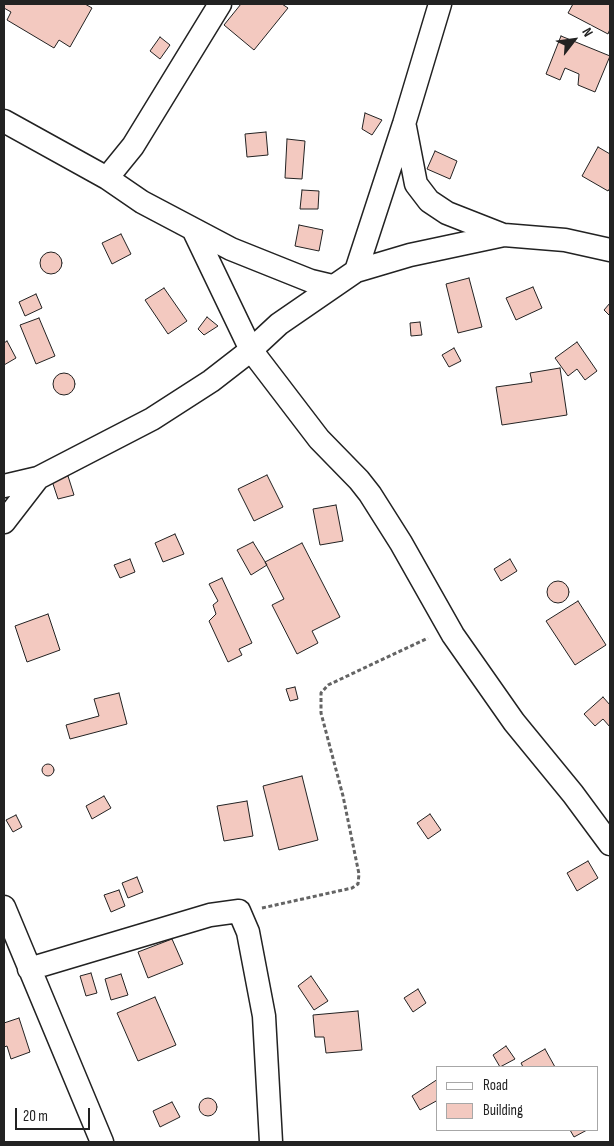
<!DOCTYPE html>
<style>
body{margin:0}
#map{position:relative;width:614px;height:1146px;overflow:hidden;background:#fff;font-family:"Sofia Sans Condensed",sans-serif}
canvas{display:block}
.frame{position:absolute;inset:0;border:5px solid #222;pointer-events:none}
.legend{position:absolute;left:436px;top:1066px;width:162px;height:65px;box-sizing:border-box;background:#fff;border:1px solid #a7a7a7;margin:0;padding:6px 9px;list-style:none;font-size:15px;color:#222}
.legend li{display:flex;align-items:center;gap:10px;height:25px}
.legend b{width:25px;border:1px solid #a7a7a7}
.north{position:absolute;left:549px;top:15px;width:50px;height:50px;-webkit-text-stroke:4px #fff;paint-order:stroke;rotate:60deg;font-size:14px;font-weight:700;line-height:20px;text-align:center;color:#222}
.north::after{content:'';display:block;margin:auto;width:18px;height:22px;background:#222;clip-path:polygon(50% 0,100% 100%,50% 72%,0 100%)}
.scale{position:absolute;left:15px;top:1108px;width:75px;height:22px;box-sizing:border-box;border:2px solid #222;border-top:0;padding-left:6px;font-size:15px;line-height:18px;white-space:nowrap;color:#222;-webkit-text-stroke:4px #fff;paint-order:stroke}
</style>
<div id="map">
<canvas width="614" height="1146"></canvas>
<div class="frame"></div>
<ul class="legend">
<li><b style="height:6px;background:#fff"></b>Road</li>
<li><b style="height:14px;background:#f3c9c0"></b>Building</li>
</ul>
<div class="north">N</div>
<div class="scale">20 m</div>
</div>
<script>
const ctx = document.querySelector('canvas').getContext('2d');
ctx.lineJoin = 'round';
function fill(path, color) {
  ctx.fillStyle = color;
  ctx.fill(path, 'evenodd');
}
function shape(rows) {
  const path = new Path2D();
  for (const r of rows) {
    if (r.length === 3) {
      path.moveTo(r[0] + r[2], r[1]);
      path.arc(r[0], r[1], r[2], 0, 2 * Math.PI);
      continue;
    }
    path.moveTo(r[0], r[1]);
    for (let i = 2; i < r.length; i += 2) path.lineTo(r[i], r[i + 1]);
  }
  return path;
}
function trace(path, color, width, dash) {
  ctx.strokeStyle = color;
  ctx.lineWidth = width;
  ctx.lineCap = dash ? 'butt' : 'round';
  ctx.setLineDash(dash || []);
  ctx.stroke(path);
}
const building = shape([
 [4,4,85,4,92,8,70,47,59,40,54,48,7,20,11,12,4,8,4,4],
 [241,4,282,4,288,8,254,50,224,25,241,4],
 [573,4,610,4,610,29,608,34,568,13,573,4],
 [561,36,610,56,595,92,578,85,579,74,565,68,560,80,546,74,561,36],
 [160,37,170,45,160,59,150,51,160,37],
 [365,113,382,120,372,135,362,129,365,113],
 [266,132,268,155,247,157,245,134,266,132],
 [287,139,305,141,302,179,285,178,287,139],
 [598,147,610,154,610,188,608,191,582,176,598,147],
 [435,151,457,161,450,179,427,169,435,151],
 [302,190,319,191,318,209,300,209,302,190],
 [299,225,323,230,319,251,295,246,299,225],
 [121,234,131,254,112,264,102,243,121,234],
 [51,263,11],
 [469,278,482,327,458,333,446,284,469,278],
 [533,287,542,308,516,320,506,298,533,287],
 [164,288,187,321,168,334,145,300,164,288],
 [36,294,42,308,25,316,19,302,36,294],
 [610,303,610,316,604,310,610,303],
 [207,317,218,326,204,335,198,329,207,317],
 [39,318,55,356,36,364,20,325,39,318],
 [420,322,422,335,411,336,410,323,420,322],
 [7,341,16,358,4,365,4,343,7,341],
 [577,342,597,371,585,380,577,369,568,376,555,358,577,342],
 [454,348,461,361,449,367,442,355,454,348],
 [560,368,567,415,502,425,496,387,532,382,530,373,560,368],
 [64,384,11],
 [267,475,283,507,254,521,238,489,267,475],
 [68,476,74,495,58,499,52,481,68,476],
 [336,505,343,541,320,545,313,509,336,505],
 [175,534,184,554,163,562,155,543,175,534],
 [253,542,267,565,251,575,237,550,253,542],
 [302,543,340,617,312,631,318,643,297,654,272,605,284,599,265,562,302,543],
 [130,559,135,572,120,578,114,565,130,559],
 [510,559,517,571,501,581,494,569,510,559],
 [222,578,252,643,239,649,242,655,228,662,209,621,216,614,213,605,218,601,209,584,222,578],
 [558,592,11],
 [578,601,606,645,575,665,546,621,578,601],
 [48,614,60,650,27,662,15,626,48,614],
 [295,687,298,699,290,701,286,689,295,687],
 [119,693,127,724,70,739,66,725,99,716,94,699,119,693],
 [603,697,610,705,610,727,603,719,595,726,584,714,603,697],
 [48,770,6],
 [302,776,318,840,279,850,263,786,302,776],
 [104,796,111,808,92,819,86,806,104,796],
 [247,801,253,836,224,841,217,806,247,801],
 [430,814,441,830,428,839,417,823,430,814],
 [16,815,22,827,13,832,6,820,16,815],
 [588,861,598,878,577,891,567,873,588,861],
 [137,877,143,892,128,898,122,883,137,877],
 [119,890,125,906,111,912,104,895,119,890],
 [172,939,183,964,148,978,138,952,172,939],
 [91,973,97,993,86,996,80,976,91,973],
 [121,974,128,995,111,1000,105,979,121,974],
 [311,976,328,1001,314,1010,298,986,311,976],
 [418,989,426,1003,413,1012,404,998,418,989],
 [155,997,176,1045,138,1061,117,1013,155,997],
 [358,1011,362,1050,326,1053,324,1037,315,1037,313,1015,358,1011],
 [19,1018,30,1052,11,1059,7,1046,4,1047,4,1023,19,1018],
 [506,1046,515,1059,500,1067,493,1055,506,1046],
 [545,1049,555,1067,523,1067,521,1063,545,1049],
 [438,1079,438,1100,420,1110,412,1096,438,1079],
 [208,1107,9],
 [172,1102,180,1117,160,1127,153,1111,172,1102],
 [570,1130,587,1130,574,1137,570,1130]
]);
const path = shape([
 [262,908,352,888,358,884,359,874,343,796,321,713,321,693,328,685,428,638]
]);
const street = shape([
 [4,121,107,178,142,202,231,249,311,281,332,286],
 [405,127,416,184,429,201,447,213,503,235],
 [107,178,133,146,220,4],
 [193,229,251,350,319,439,359,480,370,494,401,543,453,635,514,722,573,794,610,844],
 [356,271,404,124,440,4],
 [4,486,38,478,152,419,211,381,251,350,279,324,356,271,410,255,504,235,565,240,610,250],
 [4,522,38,478],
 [4,907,102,1142],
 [29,969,210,915,239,911,248,932,264,1016,271,1142]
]);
fill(building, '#f3c9c0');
trace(building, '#222', 1);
trace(street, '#222', 25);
trace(path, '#646464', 3, [4, 2.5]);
trace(street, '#fff', 22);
</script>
